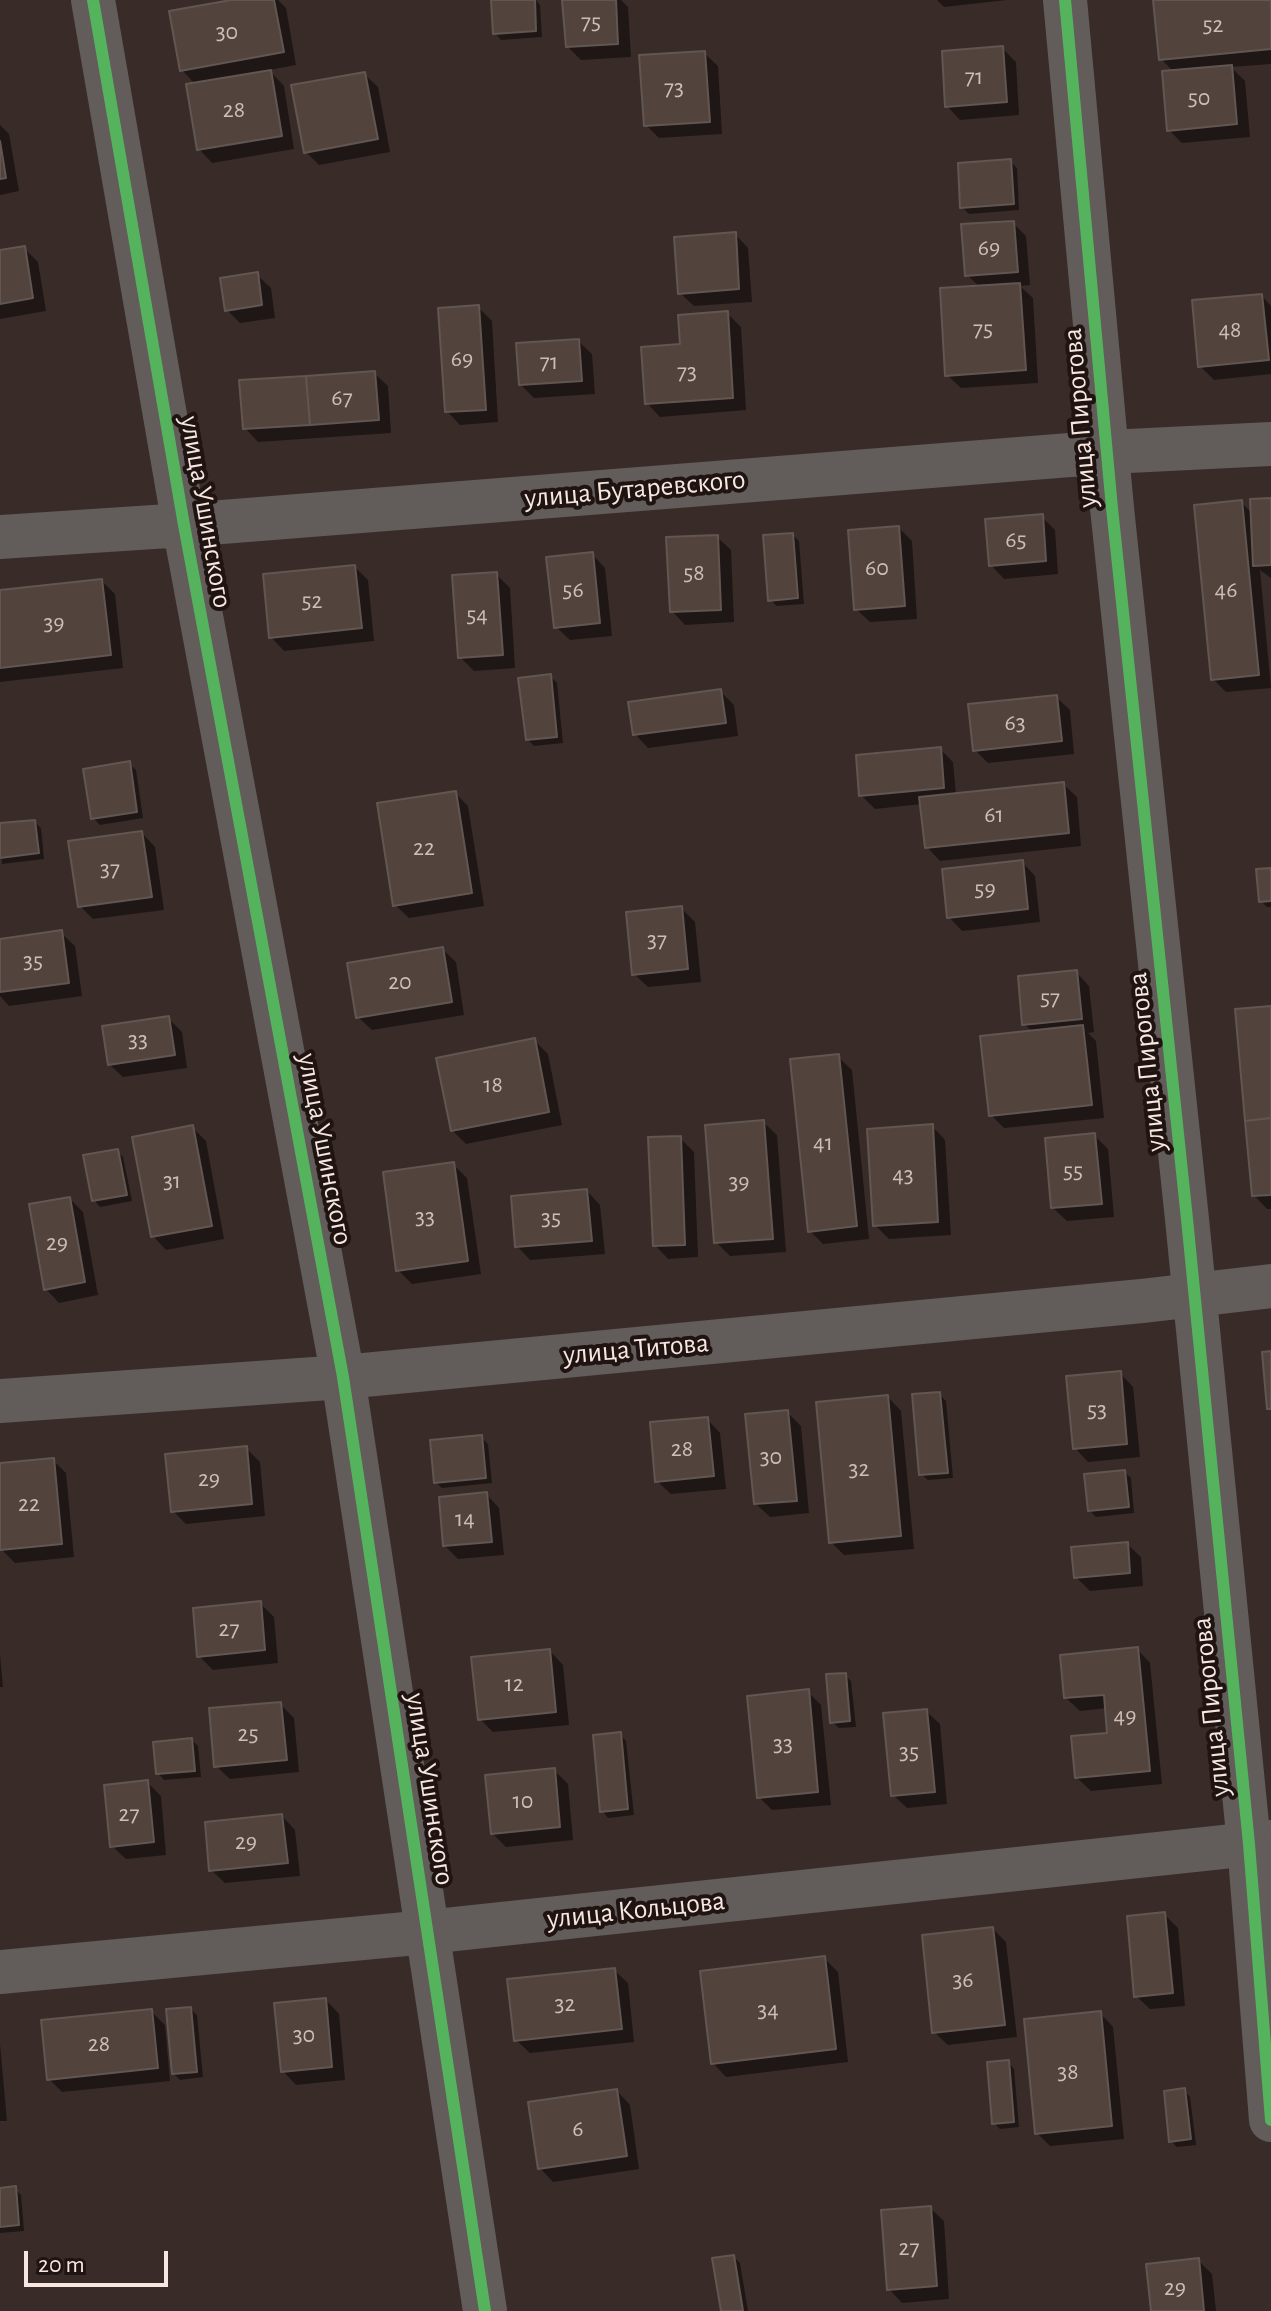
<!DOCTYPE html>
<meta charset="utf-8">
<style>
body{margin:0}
#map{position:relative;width:1271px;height:2311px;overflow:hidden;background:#392c28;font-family:"Alegreya Sans",sans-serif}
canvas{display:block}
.scale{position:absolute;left:24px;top:2251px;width:144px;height:36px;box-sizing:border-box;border:4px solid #f7e7e1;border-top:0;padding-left:10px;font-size:24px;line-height:28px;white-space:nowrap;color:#f7e7e1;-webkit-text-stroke:6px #1f1411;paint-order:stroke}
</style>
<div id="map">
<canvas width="1271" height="2311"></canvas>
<div class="scale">20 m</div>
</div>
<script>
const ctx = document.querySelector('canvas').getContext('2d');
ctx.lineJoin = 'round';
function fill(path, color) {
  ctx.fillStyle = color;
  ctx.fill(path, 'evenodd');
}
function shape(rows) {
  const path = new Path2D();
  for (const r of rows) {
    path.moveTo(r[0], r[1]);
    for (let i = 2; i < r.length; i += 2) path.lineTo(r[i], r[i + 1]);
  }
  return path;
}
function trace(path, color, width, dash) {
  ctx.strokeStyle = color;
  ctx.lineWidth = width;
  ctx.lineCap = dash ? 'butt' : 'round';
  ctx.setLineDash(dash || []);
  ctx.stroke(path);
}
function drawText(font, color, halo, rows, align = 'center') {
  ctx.font = font + ' "Alegreya Sans",sans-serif';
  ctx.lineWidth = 8;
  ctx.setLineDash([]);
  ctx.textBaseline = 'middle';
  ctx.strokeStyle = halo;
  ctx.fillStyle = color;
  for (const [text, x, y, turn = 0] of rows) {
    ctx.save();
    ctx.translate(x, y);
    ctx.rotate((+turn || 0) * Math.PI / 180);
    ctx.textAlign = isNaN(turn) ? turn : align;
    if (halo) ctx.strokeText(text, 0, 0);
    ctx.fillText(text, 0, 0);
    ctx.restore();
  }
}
const shadow = shape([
 [242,0,278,0,286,8,296,65,269,70,284,86,294,149,212,163,199,149,196,85,182,70],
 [507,0,536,0,540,5,542,37,501,40,495,33],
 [565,0,621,0,628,7,631,57,581,60,568,47],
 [937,0,1007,0,944,7],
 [1155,0,1271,0,1271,64,1231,67,1245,81,1250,137,1182,143,1169,130,1174,72,1161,59],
 [1002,48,1016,62,1019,115,960,120,947,106],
 [704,53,718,66,722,134,659,138,646,125],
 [364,74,378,87,390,152,319,165,306,152],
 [0,125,9,134,19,191,0,195],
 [1010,161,1017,168,1019,210,969,214,962,207],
 [1013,223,1026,236,1030,285,1020,286,1033,298,1038,383,961,388,947,375,980,287,967,275],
 [735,234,748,248,752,302,694,306,680,293],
 [24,248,38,262,46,311,0,319,0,252],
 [257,275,271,288,275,318,240,323,227,310],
 [1262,296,1271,306,1271,374,1214,380,1200,366],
 [478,307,492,321,498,422,460,425,447,411],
 [727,313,741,327,746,410,660,417,647,403,682,346],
 [578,341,592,354,595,394,534,398,521,385],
 [374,373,388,386,391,433,258,442,245,428],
 [1271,500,1271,578,1260,570,1271,688,1226,692,1213,679,1242,503,1253,514],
 [1042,517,1055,530,1058,574,1004,579,991,565],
 [899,528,912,541,917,619,870,622,856,609],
 [793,535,799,541,804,604,777,606,770,600],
 [717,537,731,550,734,622,685,625,672,611],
 [592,554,605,568,612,636,570,640,556,627],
 [355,567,368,580,374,641,284,651,271,637],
 [496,574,510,588,515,668,474,671,460,657],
 [102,581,115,594,123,668,0,682,0,592],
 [550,676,557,683,563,743,534,746,527,739],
 [720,691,734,705,738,736,648,748,635,734],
 [1056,697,1070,710,1074,754,988,763,975,750],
 [940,749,953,762,956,795,1063,784,1077,797,1081,846,940,861,927,847,922,804,875,809,861,795],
 [129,764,136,770,143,818,100,825,93,818],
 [455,793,468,806,484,906,409,918,395,905],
 [35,822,41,828,44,859,2,864,0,825],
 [142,833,155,847,164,910,93,919,80,906],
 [1022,862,1035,876,1040,922,962,931,949,917],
 [1271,870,1271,907,1267,907,1261,901],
 [681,908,695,922,701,982,648,987,634,974],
 [61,933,75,946,82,996,9,1006,0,996,0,941],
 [442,949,456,962,464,1015,372,1030,358,1017],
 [1076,972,1089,986,1094,1032,1088,1033,1096,1041,1104,1118,1004,1128,991,1115,1033,1032,1024,1024],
 [1271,1008,1271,1209,1267,1209,1254,1195],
 [168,1018,182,1032,187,1068,123,1077,109,1064],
 [534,1040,548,1054,562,1125,466,1144,452,1130],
 [838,1057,852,1070,869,1239,823,1244,810,1231],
 [763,1122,777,1135,786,1252,730,1256,716,1242],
 [932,1126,945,1140,951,1235,889,1239,875,1225],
 [192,1127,206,1141,224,1239,166,1250,153,1236],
 [1094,1135,1108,1149,1114,1217,1067,1221,1053,1208],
 [680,1138,694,1152,698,1257,668,1259,655,1245],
 [117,1151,123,1157,132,1201,100,1207,94,1200],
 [453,1164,467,1178,481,1274,412,1284,398,1270],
 [587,1191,600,1205,605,1254,530,1260,517,1246],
 [70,1199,83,1212,98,1295,59,1303,46,1289],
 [1120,1373,1133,1387,1140,1457,1088,1462,1075,1448],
 [939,1394,946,1401,953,1478,928,1480,921,1474],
 [888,1397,901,1411,914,1549,844,1555,831,1542],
 [787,1412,801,1426,809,1513,770,1517,756,1504],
 [707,1419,720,1433,726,1489,671,1494,657,1481],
 [482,1438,488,1444,492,1483,442,1488,435,1482],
 [246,1448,260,1462,265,1516,186,1524,173,1511],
 [53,1460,66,1473,74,1557,15,1563,1,1549,0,1465],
 [1124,1472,1131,1478,1134,1513,1096,1517,1089,1510],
 [486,1494,499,1508,504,1555,458,1559,445,1546],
 [1127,1544,1141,1557,1143,1586,1090,1591,1076,1577],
 [260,1603,274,1617,278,1663,213,1670,199,1656],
 [1137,1649,1150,1663,1162,1784,1091,1791,1077,1778,1109,1735,1107,1708,1080,1711,1066,1698],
 [550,1651,563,1665,569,1725,493,1732,480,1719],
 [0,1654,3,1687,0,1687],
 [845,1675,851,1681,856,1727,839,1728,832,1722],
 [808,1692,821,1705,831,1805,772,1810,759,1797],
 [280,1704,294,1718,299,1772,230,1779,216,1766],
 [926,1711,940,1724,947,1804,907,1808,893,1795],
 [620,1734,626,1741,634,1815,608,1818,602,1811],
 [192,1740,198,1746,201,1777,164,1780,158,1773],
 [554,1770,568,1784,573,1840,506,1847,492,1833],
 [147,1782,161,1796,166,1855,126,1859,112,1846],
 [282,1816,295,1830,300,1876,225,1883,211,1870],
 [1164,1914,1178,1928,1185,2006,1150,2009,1136,1996],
 [993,1929,1006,1942,1017,2037,948,2045,934,2032],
 [824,1958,838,1972,848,2062,726,2077,713,2063],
 [614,1970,628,1983,634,2042,530,2053,516,2040],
 [326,2000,339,2014,345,2080,296,2085,283,2071],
 [191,2009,197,2015,203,2077,180,2080,174,2074],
 [151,2011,165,2025,170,2081,62,2092,49,2079],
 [1100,2013,1113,2027,1124,2139,1050,2146,1037,2133],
 [0,2044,7,2121,0,2121],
 [1008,2062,1014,2069,1019,2127,1000,2129,994,2123],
 [1184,2090,1190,2097,1196,2145,1177,2147,1171,2141],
 [617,2091,630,2105,639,2169,553,2182,540,2168],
 [15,2189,21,2195,24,2231,0,2233,0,2190],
 [930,2208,944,2221,949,2299,902,2303,889,2289],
 [734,2257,740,2263,748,2311,723,2311],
 [1198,2260,1212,2274,1216,2311,1153,2311]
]);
const building = shape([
 [231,0,274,0,284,52,180,71,169,11,231,0],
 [491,0,535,0,536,31,493,34,491,0],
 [562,0,616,0,618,44,566,47,562,0],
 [1153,0,1271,0,1271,49,1159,60,1153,0],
 [1003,46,1007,102,945,107,942,51,1003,46],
 [705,51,710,122,644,126,639,55,705,51],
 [1232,65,1237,124,1167,131,1162,71,1232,65],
 [271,70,282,136,197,150,186,84,271,70],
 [365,72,378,139,304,153,291,85,365,72],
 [0,141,6,178,0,179,0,141],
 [1011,159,1014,204,960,208,958,163,1011,159],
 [1014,221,1018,272,965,276,961,224,1014,221],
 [736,232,739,289,678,294,674,237,736,232],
 [25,246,33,298,0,304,0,250,25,246],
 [258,272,262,305,225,311,220,278,258,272],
 [1020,283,1026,370,945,376,940,288,1020,283],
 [1262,294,1269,360,1198,367,1192,300,1262,294],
 [479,305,486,410,445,412,438,308,479,305],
 [728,311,733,398,645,404,641,347,680,344,678,315,728,311],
 [579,339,582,381,519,385,516,343,579,339],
 [375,371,379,420,310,425,306,376,375,371],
 [306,376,310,425,243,429,239,380,306,376],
 [1271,498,1271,565,1253,566,1250,499,1271,498],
 [1242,500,1259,675,1211,680,1194,505,1242,500],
 [1043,514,1046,561,989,566,985,519,1043,514],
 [899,526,905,606,854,610,848,530,899,526],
 [793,533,798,598,768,601,763,535,793,533],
 [718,535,721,610,670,612,666,537,718,535],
 [593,552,600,623,554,628,546,557,593,552],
 [355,565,362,628,269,638,263,574,355,565],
 [497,572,503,655,458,658,452,575,497,572],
 [102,579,111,655,0,668,0,590,102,579],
 [551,674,557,737,526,740,518,678,551,674],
 [721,689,726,723,633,735,628,702,721,689],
 [1057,695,1062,741,973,751,968,704,1057,695],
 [941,747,944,788,859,796,856,755,941,747],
 [130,761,137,812,91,819,83,769,130,761],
 [1064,782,1069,833,925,848,919,797,1064,782],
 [456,791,472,893,393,906,377,803,456,791],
 [35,820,39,853,0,858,0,823,35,820],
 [142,831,152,897,78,907,68,841,142,831],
 [1023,860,1028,909,947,918,942,869,1023,860],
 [1271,868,1271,901,1259,902,1256,869,1271,868],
 [682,906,688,969,632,975,626,912,682,906],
 [62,930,69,983,0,992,0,939,62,930],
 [443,947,452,1002,356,1018,347,963,443,947],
 [1077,970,1082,1019,1022,1025,1018,976,1077,970],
 [1271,1006,1271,1118,1245,1121,1235,1009,1271,1006],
 [169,1016,175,1055,108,1065,102,1026,169,1016],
 [1083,1025,1092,1105,989,1116,980,1036,1083,1025],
 [535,1038,549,1112,451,1131,436,1058,535,1038],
 [839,1054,857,1226,808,1232,790,1059,839,1054],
 [1271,1118,1271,1195,1252,1196,1245,1121,1271,1118],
 [764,1120,773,1239,714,1243,705,1125,764,1120],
 [933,1124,938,1222,873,1226,867,1129,933,1124],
 [193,1125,212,1226,151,1237,132,1137,193,1125],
 [1095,1133,1102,1204,1051,1208,1045,1138,1095,1133],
 [681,1136,685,1245,653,1246,648,1137,681,1136],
 [118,1149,127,1195,92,1201,83,1155,118,1149],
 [454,1162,468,1261,396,1271,383,1172,454,1162],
 [587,1189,592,1241,515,1247,511,1196,587,1189],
 [70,1197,85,1282,44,1290,29,1204,70,1197],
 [1271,1351,1271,1409,1267,1409,1262,1352,1271,1351],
 [1121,1371,1127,1444,1073,1449,1066,1376,1121,1371],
 [940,1392,948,1473,919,1475,912,1394,940,1392],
 [888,1395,901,1536,829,1543,816,1402,888,1395],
 [788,1410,797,1501,754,1504,745,1414,788,1410],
 [708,1417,714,1476,655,1482,650,1422,708,1417],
 [482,1435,486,1478,434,1483,430,1440,482,1435],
 [247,1446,252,1504,171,1512,165,1454,247,1446],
 [54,1458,62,1544,0,1550,0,1463,54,1458],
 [1125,1470,1129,1507,1088,1511,1084,1474,1125,1470],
 [487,1492,492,1542,443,1546,439,1497,487,1492],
 [1128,1542,1130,1573,1074,1578,1071,1547,1128,1542],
 [261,1601,265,1650,197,1657,193,1608,261,1601],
 [1138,1647,1150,1771,1075,1778,1071,1736,1107,1733,1104,1695,1064,1698,1060,1655,1138,1647],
 [550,1649,556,1712,478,1720,471,1657,550,1649],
 [846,1673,850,1721,830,1723,826,1674,846,1673],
 [809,1689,818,1792,757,1798,747,1696,809,1689],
 [281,1702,287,1760,214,1767,209,1708,281,1702],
 [927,1709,935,1792,891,1796,883,1713,927,1709],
 [621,1732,628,1809,600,1812,593,1735,621,1732],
 [192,1738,195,1771,156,1774,153,1742,192,1738],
 [555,1768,560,1827,491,1834,485,1775,555,1768],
 [148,1780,154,1842,110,1847,104,1785,148,1780],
 [282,1814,288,1863,209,1871,205,1822,282,1814],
 [1165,1912,1173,1993,1134,1997,1127,1916,1165,1912],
 [993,1927,1005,2025,932,2033,922,1935,993,1927],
 [825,1956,836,2049,711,2064,700,1971,825,1956],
 [615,1968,622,2029,514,2041,507,1979,615,1968],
 [326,1998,332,2067,281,2072,274,2003,326,1998],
 [191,2007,197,2072,172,2074,166,2009,191,2007],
 [152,2009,158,2068,47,2080,41,2020,152,2009],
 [1101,2011,1112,2126,1035,2134,1024,2019,1101,2011],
 [1009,2060,1014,2122,992,2124,987,2062,1009,2060],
 [1185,2088,1191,2139,1169,2142,1164,2091,1185,2088],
 [617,2089,627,2156,538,2169,528,2102,617,2089],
 [16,2186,19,2225,0,2227,0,2188,16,2186],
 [931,2206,937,2286,887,2290,881,2210,931,2206],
 [734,2255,743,2311,721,2311,712,2258,734,2255],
 [1199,2258,1204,2311,1151,2311,1146,2264,1199,2258]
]);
const minor = shape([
 [93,0,184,525,343,1377,485,2311],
 [0,537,184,525,1108,452,1271,444],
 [0,1401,343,1377,1142,1301,1271,1286],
 [0,1972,427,1932,1271,1842]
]);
const tertiary = shape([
 [1065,0,1112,508,1187,1219,1249,1844,1271,2120]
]);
const cycleway = shape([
 [93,0,184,525,343,1377,485,2311],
 [1065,0,1112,508,1187,1219,1249,1844,1271,2120]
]);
const numberNames = [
 ["75",591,22],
 ["52",1213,25],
 ["30",227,32],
 ["71",974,77],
 ["73",674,88],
 ["50",1199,98],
 ["28",234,110],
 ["69",989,248],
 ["75",983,329],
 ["48",1230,330],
 ["69",462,359],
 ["71",549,362],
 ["73",687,372],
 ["67",342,398],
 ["65",1016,540],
 ["60",877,568],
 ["58",694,573],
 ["56",573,590],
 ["46",1226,590],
 ["52",312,601],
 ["54",477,615],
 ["39",54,623],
 ["63",1015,723],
 ["61",994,815],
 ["22",424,848],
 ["37",110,869],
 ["59",985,889],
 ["37",657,940],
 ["35",33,961],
 ["20",400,982],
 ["57",1050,998],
 ["33",138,1040],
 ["18",493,1085],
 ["41",823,1143],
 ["55",1073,1171],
 ["43",903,1175],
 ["31",172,1181],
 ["39",739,1182],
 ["33",425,1217],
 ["35",551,1218],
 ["29",57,1243],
 ["53",1097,1410],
 ["28",682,1449],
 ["30",771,1457],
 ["32",859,1469],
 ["29",209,1479],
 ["22",29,1504],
 ["14",465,1519],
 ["27",229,1629],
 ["12",514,1684],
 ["49",1125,1716],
 ["25",248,1734],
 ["33",783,1744],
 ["35",909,1752],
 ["10",523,1801],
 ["27",129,1814],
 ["29",246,1842],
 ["36",963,1980],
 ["32",565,2004],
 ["34",768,2010],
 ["30",304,2035],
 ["28",99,2044],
 ["38",1068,2072],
 ["6",578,2129],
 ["27",909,2248],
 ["29",1175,2288]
];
const streetNames = [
 ["улица Пирогова",1080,418,-95],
 ["улица Бутаревского",635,489,-5],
 ["улица Ушинского",206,512,80],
 ["улица Пирогова",1147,1062,-96],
 ["улица Ушинского",325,1149,79],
 ["улица Титова",636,1349,-5],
 ["улица Пирогова",1211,1707,-96],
 ["улица Ушинского",430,1789,81],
 ["улица Кольцова",636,1910,-6]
];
fill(shadow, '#0007');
fill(building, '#52433d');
trace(building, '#625652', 2);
trace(minor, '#625c5a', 44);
trace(tertiary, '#625c5a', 44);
trace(cycleway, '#56b35d', 12);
drawText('24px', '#cebeb8', null, numberNames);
drawText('28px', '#f7e7e1', '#1f1411', streetNames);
</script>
